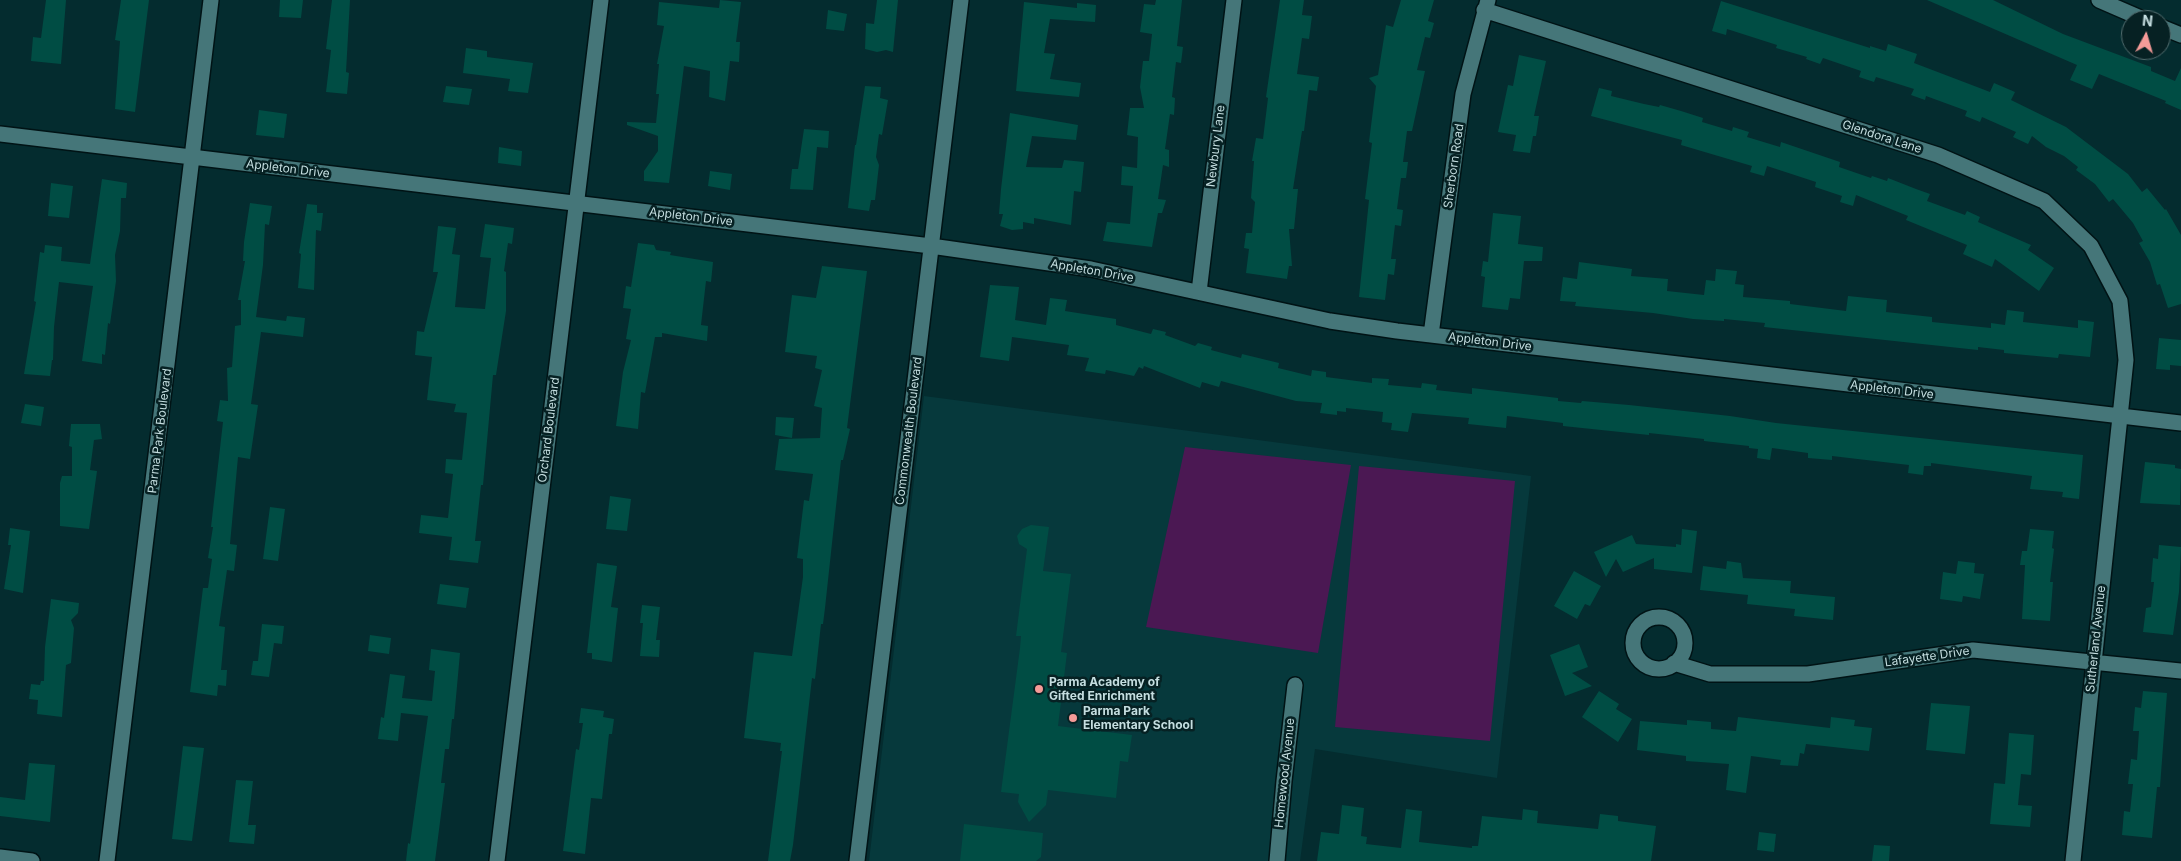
<!DOCTYPE html>
<style>
body{margin:0}
#map{position:relative;width:2181px;height:861px;overflow:hidden;background:#042c2f;font-family:Inter,sans-serif}
canvas{display:block}
.north{position:absolute;left:2121px;top:10px;width:50px;height:50px;box-sizing:border-box;background:#062123;border:1px solid #526d6f;border-radius:50%;rotate:6deg;font-size:14px;font-weight:700;line-height:20px;text-align:center;color:#c5dee0}
.north::after{content:'';display:block;margin:auto;width:18px;height:22px;background:#f59b98;clip-path:polygon(50% 0,100% 100%,50% 72%,0 100%)}
</style>
<div id="map">
<canvas width="2181" height="861"></canvas>
<div class="north">N</div>
</div>
<script>
const ctx = document.querySelector('canvas').getContext('2d');
ctx.lineJoin = 'round';
function fill(path, color) {
  ctx.fillStyle = color;
  ctx.fill(path, 'evenodd');
}
function shape(rows) {
  const path = new Path2D();
  for (const r of rows) {
    if (r.length === 3) {
      path.moveTo(r[0] + r[2], r[1]);
      path.arc(r[0], r[1], r[2], 0, 2 * Math.PI);
      continue;
    }
    path.moveTo(r[0], r[1]);
    for (let i = 2; i < r.length; i += 2) path.lineTo(r[i], r[i + 1]);
  }
  return path;
}
function trace(path, color, width, dash) {
  ctx.strokeStyle = color;
  ctx.lineWidth = width;
  ctx.lineCap = dash ? 'butt' : 'round';
  ctx.setLineDash(dash || []);
  ctx.stroke(path);
}
function drawText(font, color, halo, rows, align = 'center') {
  ctx.font = font + ' Inter,sans-serif';
  ctx.lineWidth = 5;
  ctx.setLineDash([]);
  ctx.textBaseline = 'middle';
  ctx.strokeStyle = halo;
  ctx.fillStyle = color;
  for (const [text, x, y, turn = 0] of rows) {
    ctx.save();
    ctx.translate(x, y);
    ctx.rotate((+turn || 0) * Math.PI / 180);
    ctx.textAlign = isNaN(turn) ? turn : align;
    if (halo) ctx.strokeText(text, 0, 0);
    ctx.fillText(text, 0, 0);
    ctx.restore();
  }
}
const built = shape([
 [924,396,1531,476,1497,778,1315,749,1300,861,869,861]
]);
const green = shape([
 [1185,447,1351,465,1318,653,1146,627],
 [1359,466,1515,481,1490,741,1335,727]
]);
const building = shape([
 [46,0,66,0,61,64,31,61,33,37,41,38],
 [121,0,149,0,135,112,115,109,120,41,115,40],
 [280,0,303,0,301,18,279,17],
 [332,0,350,0,346,72,349,73,347,94,326,92,331,50,326,49],
 [720,0,741,2,736,42,740,42,739,62,730,61,725,101,709,97,710,71,684,66,669,183,644,181,644,171,658,151,658,136,627,125,627,122,656,123,659,94,656,94,659,64,657,64,664,26,657,25,659,2,719,8],
 [877,0,898,0,893,52,886,50,877,52,865,49,866,23,874,24],
 [1156,0,1182,0,1177,46,1183,47,1181,63,1176,62,1172,97,1175,98,1174,115,1170,114,1165,149,1169,150,1169,167,1163,165,1158,199,1166,200,1162,213,1158,213,1152,247,1103,241,1107,222,1130,224,1133,186,1121,185,1122,166,1137,168,1138,137,1127,135,1130,108,1144,108,1140,87,1143,61,1149,61,1152,34,1140,32,1144,4,1155,5],
 [1280,0,1304,0,1302,15,1312,16,1309,39,1302,38,1297,74,1319,77,1317,91,1309,90,1304,131,1302,131,1293,189,1298,189,1294,229,1289,229,1292,266,1289,266,1287,279,1246,273,1249,249,1244,248,1246,233,1252,233,1255,202,1251,198,1254,161,1252,161,1256,138,1263,139,1268,98,1266,97],
 [1401,0,1434,0,1428,21,1434,23,1430,38,1425,37,1417,70,1425,71,1412,131,1407,131,1403,162,1408,162,1406,178,1401,178,1397,209,1403,210,1401,226,1395,225,1391,259,1396,259,1394,275,1388,274,1385,300,1359,297,1369,200,1365,199,1372,143,1369,142,1376,86,1369,78,1378,75,1386,25,1393,27],
 [1927,0,1993,0,2063,34,2151,67,2151,71,2175,81,2181,68,2181,110,2165,103,2166,101,2099,74,2092,89,2070,80,2077,65],
 [1721,1,1870,48,1870,46,1886,51,1888,44,1917,54,1914,63,1977,87,1990,92,1994,83,2015,92,2011,100,2066,127,2128,174,2142,192,2147,188,2165,210,2166,209,2181,235,2181,304,2168,308,2160,284,2157,285,2150,262,2139,243,2143,241,2133,223,2113,199,2109,202,2095,184,2076,170,2078,167,2064,156,2046,147,2032,136,2028,144,2013,137,2016,132,1982,117,1980,122,1965,116,1967,111,1926,96,1925,100,1911,95,1914,89,1876,77,1874,82,1859,77,1861,71,1823,58,1820,64,1806,59,1807,57,1776,48,1777,45,1727,29,1726,35,1712,31],
 [1024,2,1077,8,1077,3,1096,5,1095,22,1050,19,1044,53,1055,54,1050,79,1081,83,1079,97,1016,91],
 [828,10,847,14,844,31,826,29],
 [466,48,487,51,487,57,533,63,528,93,508,91,510,79,463,73],
 [1519,55,1546,61,1534,116,1539,116,1536,136,1533,136,1530,153,1513,151,1516,135,1498,132,1508,85,1513,86],
 [446,86,472,89,469,105,443,102],
 [865,86,881,87,880,98,888,100,882,135,879,134,876,157,879,165,875,200,871,200,869,211,848,208,855,145,856,145],
 [1599,88,1612,91,1611,96,1644,104,1659,107,1660,105,1681,111,1703,118,1702,122,1732,131,1733,127,1749,132,1747,137,1780,147,1781,142,1840,162,1839,167,1871,178,1872,176,1887,181,1888,178,1916,189,1930,194,1927,201,1965,215,1967,211,1980,217,1978,222,2031,245,2028,250,2054,268,2039,291,1995,259,1992,267,1963,254,1967,245,1906,220,1908,216,1856,195,1853,206,1840,202,1842,196,1815,187,1816,182,1767,166,1764,176,1750,172,1752,166,1681,145,1682,140,1591,116],
 [259,110,287,114,284,138,256,135],
 [1010,113,1078,125,1076,140,1032,136,1026,167,1062,168,1064,160,1084,162,1081,192,1074,191,1071,225,1034,218,1034,224,1023,222,1023,229,1012,230,1000,226,1003,214,999,214,1001,189],
 [804,129,829,131,828,148,817,147,813,190,790,189,792,169,798,169],
 [499,147,522,151,521,166,498,163],
 [710,171,732,174,730,190,708,186],
 [102,179,127,183,126,198,121,198,120,231,115,255,116,281,110,324,108,323,105,355,102,354,102,364,82,361,93,286,59,282,54,327,53,360,52,360,50,376,24,374,36,302,34,301,40,252,44,253,45,245,62,247,61,261,90,264],
 [51,183,73,186,69,218,48,216],
 [250,203,272,206,269,225,265,224,263,265,256,317,286,321,287,316,305,318,303,337,261,332,251,404,258,405,250,459,238,457,230,544,237,545,234,571,227,570,219,626,225,627,221,670,227,670,226,686,218,685,217,696,190,692,203,588,208,588,212,559,208,558,213,527,211,527,223,422,217,421,220,400,228,401,227,368,232,367,235,326,241,325,241,300,238,300,245,261,243,261,244,242],
 [307,204,317,205,317,213,323,213,321,231,316,230,314,290,298,288,301,254,299,253],
 [1493,213,1521,216,1518,244,1543,247,1542,261,1524,261,1520,299,1510,298,1508,310,1482,307,1485,277,1481,276,1483,261,1488,262],
 [485,224,514,228,512,244,508,243,504,271,506,272,506,311,496,375,493,375,483,485,481,485,475,541,481,541,478,563,449,560,452,537,419,533,421,515,448,518,453,474,445,473,446,459,462,460,467,413,454,412,456,404,427,400,432,357,415,355,417,331,424,332,438,272,433,272,438,226,456,228,452,254,460,255,455,307,485,309,491,258,480,257],
 [638,243,654,245,656,250,671,252,670,255,713,262,711,282,706,281,701,325,708,326,707,341,662,333,662,337,655,337,645,393,641,392,638,429,616,426,623,372,631,340,626,339,631,309,623,308,626,286,631,287],
 [1579,262,1632,269,1631,276,1668,279,1667,291,1704,295,1706,280,1715,281,1716,269,1737,271,1735,284,1744,285,1743,297,1790,301,1790,304,1846,311,1848,296,1887,300,1886,312,1932,317,1932,322,1991,328,1991,323,2005,325,2007,310,2024,312,2023,322,2078,328,2078,320,2094,322,2090,357,2059,354,2058,358,2004,353,2004,350,1978,347,1978,350,1764,327,1765,323,1724,319,1724,321,1693,319,1653,313,1575,306,1576,302,1560,301,1563,277,1577,279],
 [822,266,867,271,847,428,850,429,843,460,841,460,825,608,823,624,821,624,815,679,812,678,793,845,790,861,768,861,782,751,780,751,781,743,744,738,754,652,792,656,803,577,803,559,797,558,804,500,809,501,813,474,775,470,779,439,820,438,822,408,814,406,822,370,815,368,817,356,785,352,792,295,816,298],
 [990,285,1019,287,1015,320,1046,325,1050,298,1067,300,1065,311,1116,319,1116,325,1151,334,1153,329,1166,332,1165,335,1195,346,1198,343,1212,347,1211,350,1241,358,1242,354,1279,363,1278,368,1311,376,1312,370,1326,372,1326,377,1372,383,1372,378,1389,379,1388,385,1421,388,1422,383,1437,385,1436,390,1472,394,1472,388,1558,398,1558,401,1581,403,1582,401,1629,405,1730,416,1776,423,2083,455,2079,499,2062,497,2063,492,2030,489,2032,476,1931,463,1931,466,1924,466,1923,475,1908,473,1909,465,1832,456,1832,460,1808,458,1808,453,1772,448,1770,460,1757,458,1758,449,1749,448,1749,446,1704,441,1704,439,1649,433,1649,435,1563,426,1563,423,1507,416,1506,428,1468,424,1469,418,1412,413,1408,432,1391,430,1392,423,1382,422,1383,412,1346,408,1346,412,1337,411,1337,415,1320,413,1322,403,1296,401,1221,381,1219,387,1202,382,1200,388,1144,366,1143,369,1139,367,1134,376,1106,370,1105,374,1085,371,1089,358,1067,355,1069,345,1012,337,1009,361,980,357],
 [2159,338,2181,340,2181,366,2170,365,2170,370,2156,369],
 [25,404,44,407,41,426,21,423],
 [776,417,794,418,792,438,775,435],
 [71,424,100,424,102,439,94,440,90,470,97,471,89,529,60,526,60,483,62,476,72,476,72,447,69,446],
 [2145,462,2175,465,2175,468,2181,469,2180,505,2140,503],
 [610,496,631,499,627,531,606,529],
 [270,507,285,509,278,561,263,559],
 [1031,525,1049,527,1043,571,1071,574,1061,652,1067,653,1058,726,1132,735,1128,762,1120,761,1116,798,1048,790,1046,805,1029,822,1018,802,1019,794,1001,792,1020,648,1021,636,1016,636,1027,549,1019,544,1017,536,1022,529],
 [10,528,30,531,23,593,4,589,11,545,8,545],
 [1682,529,1697,531,1692,573,1654,569,1654,558,1623,572,1616,559,1606,577,1594,552,1632,535,1636,544,1676,547,1676,544,1681,545],
 [2030,529,2054,531,2052,548,2054,549,2050,582,2053,582,2050,621,2022,619,2025,565,2020,565,2022,551,2027,551],
 [2159,545,2181,547,2179,592,2173,635,2143,632,2146,608,2151,607,2154,582,2151,582,2153,558,2158,559],
 [1727,561,1741,563,1743,578,1791,581,1790,593,1835,597,1833,620,1794,616,1795,609,1747,604,1748,595,1700,590,1703,566,1726,569],
 [1958,561,1975,563,1974,573,1984,574,1980,599,1963,596,1962,602,1940,599,1943,572,1956,574],
 [597,563,617,566,611,607,618,608,612,662,592,659,592,653,587,653],
 [1574,571,1601,586,1590,606,1585,604,1577,619,1554,606],
 [440,584,469,588,466,608,437,604],
 [51,599,79,603,78,613,71,620,74,628,71,663,66,665,62,717,37,714,38,700,29,699,31,684,40,685,41,681,44,681,45,647],
 [642,605,660,607,656,640,660,640,659,657,640,656,643,623,640,623],
 [262,624,284,626,282,644,274,643,269,677,251,675,253,661,258,661],
 [370,635,391,638,389,654,368,651],
 [1579,644,1588,667,1572,673,1592,686,1565,696,1550,655],
 [431,649,460,653,454,719,452,719,449,749,445,749,441,783,445,783,435,861,406,861,408,843,410,844,428,716,401,713,398,741,378,739,381,717,384,718,390,674,405,676,402,698,432,701,435,671,429,670],
 [1599,691,1619,704,1616,709,1632,719,1618,742,1582,717],
 [2143,691,2167,693,2160,787,2157,787,2152,838,2122,835,2124,811,2130,812,2133,784,2128,784,2131,759,2137,760,2139,731,2133,731,2135,707,2141,708],
 [1931,703,1970,706,1965,754,1926,750],
 [581,708,604,711,603,717,614,719,612,734,609,734,602,799,591,798,585,854,563,851,576,749,579,750,583,723,579,723],
 [1738,717,1830,728,1831,717,1855,720,1854,726,1872,728,1869,751,1806,744,1804,754,1800,753,1798,766,1780,765,1781,760,1751,756,1746,793,1726,790,1729,764,1686,761,1686,756,1637,750,1640,721,1687,725,1687,720,1711,722,1711,729,1736,731],
 [2009,733,2034,735,2031,775,2021,774,2018,805,2032,806,2030,827,1990,824,1994,783,2005,784],
 [183,746,204,748,192,841,172,839],
 [29,763,55,765,50,822,0,816,0,797,25,800],
 [236,780,253,781,248,825,256,825,254,844,229,842],
 [1342,805,1364,808,1361,836,1367,837,1366,844,1401,848,1406,809,1422,811,1419,842,1472,848,1472,846,1478,846,1482,816,1522,820,1523,809,1538,811,1537,823,1598,829,1600,814,1618,816,1618,821,1656,826,1651,861,1317,861,1321,832,1339,834],
 [964,824,1043,833,1041,857,1036,861,960,861],
 [1759,832,1776,834,1774,852,1757,850],
 [1874,845,1890,846,1889,861,1872,861]
]);
const minor = shape([
 [2099,0,2145,20],
 [1484,10,1938,155,2044,201,2091,246,2120,301,2126,360,2073,861],
 [2161,27,2181,35],
 [0,134,931,246,1091,269,1330,321,1397,331,2181,423],
 [1199,292,1234,0],
 [1431,335,1463,94,1488,0],
 [1659,643,26],
 [1674,663,1710,674,1808,674,1973,650,2181,671],
 [0,857,32,861],
 [107,861,211,0],
 [497,861,601,0],
 [857,861,961,0],
 [1277,861,1284,781,1295,685]
]);
const markers = [
 [1039,689,5,"#f59b98"],
 [1073,718,5,"#f59b98"]
];
const streetNames = [
 ["Glendora Lane",1882,137,18],
 ["Newbury Lane",1216,146,-83],
 ["Sherborn Road",1454,166,-82],
 ["Appleton Drive",288,169,7],
 ["Appleton Drive",691,217,7],
 ["Appleton Drive",1092,271,10],
 ["Appleton Drive",1490,342,7],
 ["Appleton Drive",1892,390,7],
 ["Orchard Boulevard",549,430,-83],
 ["Parma Park Boulevard",160,431,-83],
 ["Commonwealth Boulevard",909,431,-83],
 ["Sutherland Avenue",2096,639,-84],
 ["Lafayette Drive",1927,657,-8],
 ["Homewood Avenue",1285,773,-84]
];
const poiNames = [
 ["Parma Academy of",1049,682],
 ["Gifted Enrichment",1049,696],
 ["Parma Park",1083,711],
 ["Elementary School",1083,725]
];
fill(built, '#06393c');
fill(green, '#4b1853');
fill(building, '#004d44');
trace(minor, '#001315', 18);
trace(minor, '#457679', 15);
for (const [x, y, r, color] of markers) {
  const dot = new Path2D();
  dot.arc(x, y, r, 0, 2 * Math.PI);
  ctx.fillStyle = color;
  ctx.fill(dot);
  trace(dot, '#062123', 2);
}
drawText('12px', '#c5dee0', '#062123', streetNames);
drawText('bold 12px', '#c5dee0', '#062123', poiNames, 'left');
</script>
